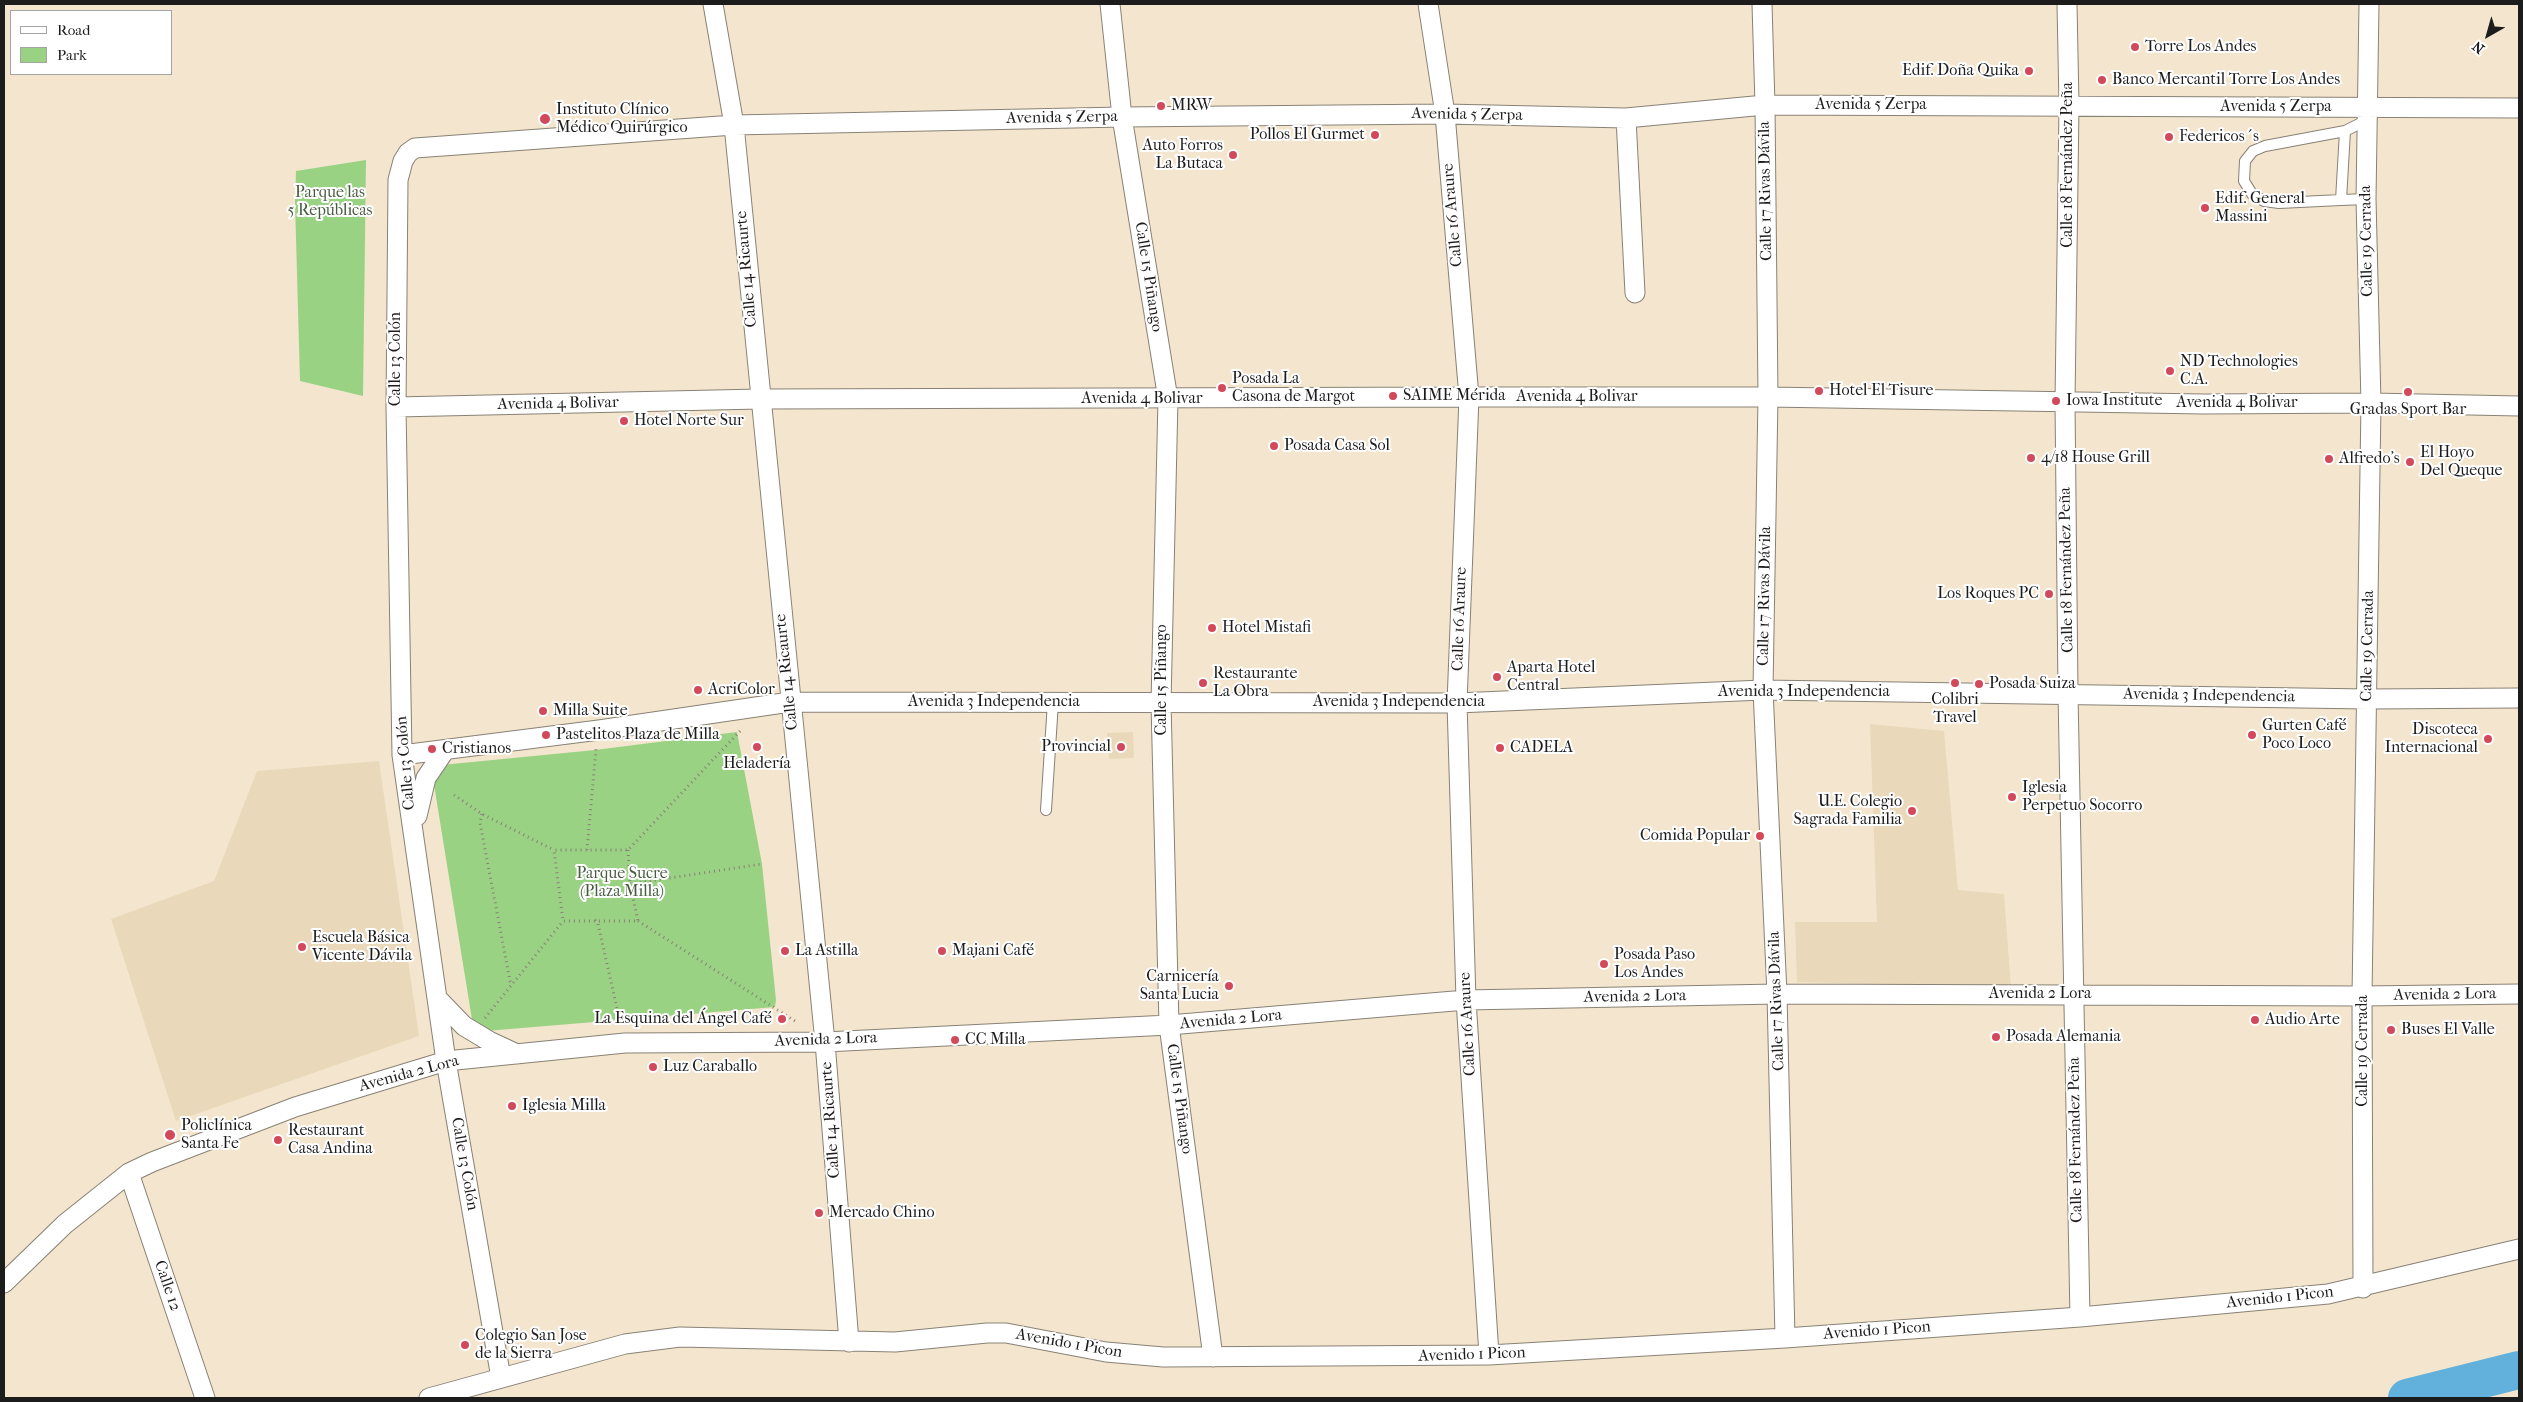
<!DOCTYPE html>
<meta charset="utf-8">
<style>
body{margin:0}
#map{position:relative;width:2523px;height:1402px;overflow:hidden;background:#f4e6ce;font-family:"IM FELL French Canon",serif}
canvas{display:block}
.frame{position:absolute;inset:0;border:5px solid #1c1c1c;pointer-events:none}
.legend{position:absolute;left:10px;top:10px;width:162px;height:65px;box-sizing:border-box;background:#fff;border:1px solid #a4a4a4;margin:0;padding:6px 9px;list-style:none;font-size:15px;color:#1c1c1c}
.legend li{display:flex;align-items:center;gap:10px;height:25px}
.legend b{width:25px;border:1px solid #a4a4a4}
.north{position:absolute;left:2463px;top:10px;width:50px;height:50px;-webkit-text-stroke:4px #fff;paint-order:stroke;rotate:218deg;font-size:14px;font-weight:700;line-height:20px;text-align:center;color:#1c1c1c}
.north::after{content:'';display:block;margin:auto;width:18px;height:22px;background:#1c1c1c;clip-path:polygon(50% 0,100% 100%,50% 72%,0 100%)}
</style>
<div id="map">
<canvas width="2523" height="1402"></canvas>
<div class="frame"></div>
<ul class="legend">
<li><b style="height:6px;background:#fff"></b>Road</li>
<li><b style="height:14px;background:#9ad284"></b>Park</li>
</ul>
<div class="north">N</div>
</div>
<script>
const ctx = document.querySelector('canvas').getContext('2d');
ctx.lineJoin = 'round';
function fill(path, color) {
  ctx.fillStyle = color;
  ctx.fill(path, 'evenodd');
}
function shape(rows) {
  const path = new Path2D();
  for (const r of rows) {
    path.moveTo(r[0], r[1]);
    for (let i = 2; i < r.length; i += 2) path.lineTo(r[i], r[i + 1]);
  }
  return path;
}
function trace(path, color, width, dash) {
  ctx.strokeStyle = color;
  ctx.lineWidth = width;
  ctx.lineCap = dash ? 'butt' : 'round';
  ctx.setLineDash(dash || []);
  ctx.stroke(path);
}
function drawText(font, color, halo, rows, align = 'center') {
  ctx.font = font + ' "IM FELL French Canon",serif';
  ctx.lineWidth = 4;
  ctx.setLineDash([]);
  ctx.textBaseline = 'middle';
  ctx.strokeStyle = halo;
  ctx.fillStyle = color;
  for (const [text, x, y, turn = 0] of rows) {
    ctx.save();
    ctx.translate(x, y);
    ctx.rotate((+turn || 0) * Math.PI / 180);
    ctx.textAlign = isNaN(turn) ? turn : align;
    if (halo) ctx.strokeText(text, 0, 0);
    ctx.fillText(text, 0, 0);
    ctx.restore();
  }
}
const built = shape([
 [1870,724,1944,731,1958,890,2004,894,2011,988,1797,982,1795,922,1877,922],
 [1133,732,1134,758,1109,759,1107,733],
 [379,761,419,1036,176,1121,111,919,214,881,257,771]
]);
const green = shape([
 [366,160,363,396,300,381,295,202,296,171],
 [737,732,762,864,776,1000,775,1007,474,1032,431,766,595,750]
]);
const river = shape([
 [2407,1398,2519,1370]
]);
const path = shape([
 [454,795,482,814,554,850],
 [482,814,480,823,510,981,513,984],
 [587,850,596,749],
 [628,850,630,884,638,921,563,921,554,850,628,850,741,730],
 [630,884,762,864],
 [595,920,598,924,621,1026],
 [638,921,795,1021],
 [485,1018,563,921]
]);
const service = shape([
 [2345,131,2341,200,2366,199],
 [2341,200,2279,203,2264,201,2252,194,2244,181,2245,161,2253,151,2265,146,2345,131,2367,120],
 [1046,810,1053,702]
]);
const minor = shape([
 [713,4,734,125,825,1042,849,1342],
 [1110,4,1122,117,1168,399,1161,703,1169,1025,1213,1357],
 [1428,4,1445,114,1469,397,1457,703,1466,1000,1489,1355],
 [1762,4,1765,105,1768,397,1763,690,1777,994,1785,1338],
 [2067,4,2069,105,2065,402,2068,693,2080,1317],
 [1626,118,1635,293],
 [396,407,760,399,1469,397,1768,397,2204,404,2371,403,2519,406],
 [402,755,599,730,790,702,1457,703,1763,690,2368,699,2519,698],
 [417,816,426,778,445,750],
 [437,998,464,1026,489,1041,517,1054],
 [129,1173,205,1398],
 [4,1283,65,1224,129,1173,152,1162,295,1107,446,1061,625,1043,825,1042,1169,1025,1466,1000,1777,994,2362,996,2519,994],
 [2363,1288,2362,996,2371,403,2366,199,2369,4],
 [501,1378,446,1061,402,755,396,407,398,180,403,161,408,153,415,148,734,125,1122,117,1445,114,1626,118,1765,105,2519,108],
 [429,1398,625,1344,680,1337,895,1342,987,1333,1006,1333,1106,1352,1163,1357,1489,1355,1785,1338,2080,1317,2328,1294,2519,1249]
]);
const markers = [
 [2135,47,5,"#d1495b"],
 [2029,71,5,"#d1495b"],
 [2102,80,5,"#d1495b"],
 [1161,106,5,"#d1495b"],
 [545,119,6,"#d1495b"],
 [1375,135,5,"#d1495b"],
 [2169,137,5,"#d1495b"],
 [1233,155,5,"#d1495b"],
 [2205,208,5,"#d1495b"],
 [2170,371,5,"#d1495b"],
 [1222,388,5,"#d1495b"],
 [1819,391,5,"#d1495b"],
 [2408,392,5,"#d1495b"],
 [1393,396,5,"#d1495b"],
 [2056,401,5,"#d1495b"],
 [624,421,5,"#d1495b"],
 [1274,446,5,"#d1495b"],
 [2031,458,5,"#d1495b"],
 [2329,459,5,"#d1495b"],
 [2410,462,5,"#d1495b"],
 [2049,594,5,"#d1495b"],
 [1212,628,5,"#d1495b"],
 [1497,677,5,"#d1495b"],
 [1203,683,5,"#d1495b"],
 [1955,683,5,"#d1495b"],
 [1979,684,5,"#d1495b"],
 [698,690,5,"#d1495b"],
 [543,711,5,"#d1495b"],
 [546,735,5,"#d1495b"],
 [2252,735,5,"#d1495b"],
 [2488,739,5,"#d1495b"],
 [757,747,5,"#d1495b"],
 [1121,747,5,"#d1495b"],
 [1500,748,5,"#d1495b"],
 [432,749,5,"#d1495b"],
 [2012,797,5,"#d1495b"],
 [1912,811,5,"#d1495b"],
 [1760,836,5,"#d1495b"],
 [302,947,5,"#d1495b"],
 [785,951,5,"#d1495b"],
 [942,951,5,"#d1495b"],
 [1604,964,5,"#d1495b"],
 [1229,986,5,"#d1495b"],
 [782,1019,5,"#d1495b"],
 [2255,1020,5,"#d1495b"],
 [2391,1030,5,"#d1495b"],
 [1996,1037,5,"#d1495b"],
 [955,1040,5,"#d1495b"],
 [653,1067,5,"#d1495b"],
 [512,1106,5,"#d1495b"],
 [170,1135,6,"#d1495b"],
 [278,1140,5,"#d1495b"],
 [819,1213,5,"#d1495b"],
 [465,1345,5,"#d1495b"]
];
const poiNames = [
 ["Torre Los Andes",2145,47],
 ["Edif. Doña Quika",2019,71,"right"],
 ["Banco Mercantil Torre Los Andes",2112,80],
 ["MRW",1171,106],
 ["Instituto Clínico",556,110],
 ["Médico Quirúrgico",556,128],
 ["Pollos El Gurmet",1365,135,"right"],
 ["Federicos´s",2179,137],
 ["Auto Forros",1223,146,"right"],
 ["La Butaca",1223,164,"right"],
 ["Edif. General",2215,199],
 ["Massini",2215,217],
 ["ND Technologies",2180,362],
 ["C.A.",2180,380],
 ["Posada La",1232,379],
 ["Casona de Margot",1232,397],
 ["Hotel El Tisure",1829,391],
 ["SAIME Mérida",1403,396],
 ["Iowa Institute",2066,401],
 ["Gradas Sport Bar",2408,410,"center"],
 ["Hotel Norte Sur",634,421],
 ["Posada Casa Sol",1284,446],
 ["El Hoyo",2420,453],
 ["Del Queque",2420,471],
 ["4/18 House Grill",2041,458],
 ["Alfredo's",2339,459],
 ["Los Roques PC",2039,594,"right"],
 ["Hotel Mistafi",1222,628],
 ["Aparta Hotel",1507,668],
 ["Central",1507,686],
 ["Restaurante",1213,674],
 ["La Obra",1213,692],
 ["Posada Suiza",1989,684],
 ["AcriColor",708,690],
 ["Colibri",1955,700,"center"],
 ["Travel",1955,718,"center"],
 ["Milla Suite",553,711],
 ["Gurten Café",2262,726],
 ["Poco Loco",2262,744],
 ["Discoteca",2478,730,"right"],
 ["Internacional",2478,748,"right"],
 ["Pastelitos Plaza de Milla",556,735],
 ["Provincial",1111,747,"right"],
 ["CADELA",1510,748],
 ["Cristianos",442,749],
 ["Heladería",757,764,"center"],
 ["Iglesia",2022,788],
 ["Perpetuo Socorro",2022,806],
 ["U.E. Colegio",1902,802,"right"],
 ["Sagrada Familia",1902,820,"right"],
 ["Comida Popular",1750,836,"right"],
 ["Escuela Básica",312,938],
 ["Vicente Dávila",312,956],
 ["La Astilla",795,951],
 ["Majani Café",952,951],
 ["Posada Paso",1614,955],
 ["Los Andes",1614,973],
 ["Carnicería",1219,977,"right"],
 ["Santa Lucia",1219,995,"right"],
 ["La Esquina del Ángel Café",772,1019,"right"],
 ["Audio Arte",2265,1020],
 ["Buses El Valle",2401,1030],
 ["Posada Alemania",2006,1037],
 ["CC Milla",965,1040],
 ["Luz Caraballo",663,1067],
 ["Iglesia Milla",522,1106],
 ["Policlínica",181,1126],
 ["Santa Fe",181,1144],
 ["Restaurant",288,1131],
 ["Casa Andina",288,1149],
 ["Mercado Chino",829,1213],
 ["Colegio San Jose",475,1336],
 ["de la Sierra",475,1354]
];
const streetNames = [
 ["Avenida 5 Zerpa",1871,105],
 ["Avenida 5 Zerpa",2276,107],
 ["Avenida 5 Zerpa",1467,115,1],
 ["Avenida 5 Zerpa",1062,118,-1],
 ["Calle 18 Fernández Peña",2068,165,-90],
 ["Calle 17 Rivas Dávila",1766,191,-91],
 ["Calle 16 Araure",1453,215,-95],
 ["Calle 19 Cerrada",2367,241,-91],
 ["Calle 14 Ricaurte",747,269,-95],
 ["Calle 15 Piñango",1148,277,81],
 ["Calle 13 Colón",396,359,-90],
 ["Avenida 4 Bolivar",1577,397],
 ["Avenida 4 Bolivar",1142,399],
 ["Avenida 4 Bolivar",2237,403],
 ["Avenida 4 Bolivar",558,404,-1],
 ["Calle 18 Fernández Peña",2067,570,-91],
 ["Calle 17 Rivas Dávila",1765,596,-89],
 ["Calle 16 Araure",1460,619,-88],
 ["Calle 19 Cerrada",2368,646,-89],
 ["Calle 14 Ricaurte",787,672,-96],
 ["Calle 15 Piñango",1162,680,-90],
 ["Avenida 3 Independencia",1804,692],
 ["Avenida 3 Independencia",2209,696,1],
 ["Avenida 3 Independencia",994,702],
 ["Avenida 3 Independencia",1399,702],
 ["Calle 13 Colón",406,763,-95],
 ["Avenida 2 Lora",2040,994],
 ["Avenida 2 Lora",2445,995,-1],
 ["Avenida 2 Lora",1635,997,-1],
 ["Calle 17 Rivas Dávila",1777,1001,-92],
 ["Avenida 2 Lora",1231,1020,-5],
 ["Calle 16 Araure",1468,1024,-93],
 ["Avenida 2 Lora",826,1040,-2],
 ["Calle 19 Cerrada",2363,1051,-90],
 ["Avenida 2 Lora",409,1074,-15],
 ["Calle 15 Piñango",1179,1099,82],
 ["Calle 14 Ricaurte",831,1120,-94],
 ["Calle 18 Fernández Peña",2076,1140,-91],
 ["Calle 13 Colón",464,1164,80],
 ["Calle 12",167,1286,71],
 ["Avenido 1 Picon",2280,1298,-6],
 ["Avenido 1 Picon",1877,1331,-4],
 ["Avenido 1 Picon",1069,1344,10],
 ["Avenido 1 Picon",1472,1355,-2]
];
const parkNames = [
 ["Parque las",330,193],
 ["5 Repúblicas",330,211],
 ["Parque Sucre",622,874],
 ["(Plaza Milla)",622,892]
];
fill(built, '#e9d9ba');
fill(green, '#9ad284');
trace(river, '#61b1dc', 38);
trace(service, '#888175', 12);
trace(minor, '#888175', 21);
trace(path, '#888175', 3, [1, 4]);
trace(service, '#fff', 10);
trace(minor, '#fff', 19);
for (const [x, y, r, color] of markers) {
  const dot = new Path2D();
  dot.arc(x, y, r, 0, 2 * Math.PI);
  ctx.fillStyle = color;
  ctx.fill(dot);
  trace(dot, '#fff', 2);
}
drawText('16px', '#1c1c1c', '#fff', poiNames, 'left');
drawText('16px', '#1c1c1c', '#fff', streetNames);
drawText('16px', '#485c40', '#fff', parkNames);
</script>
